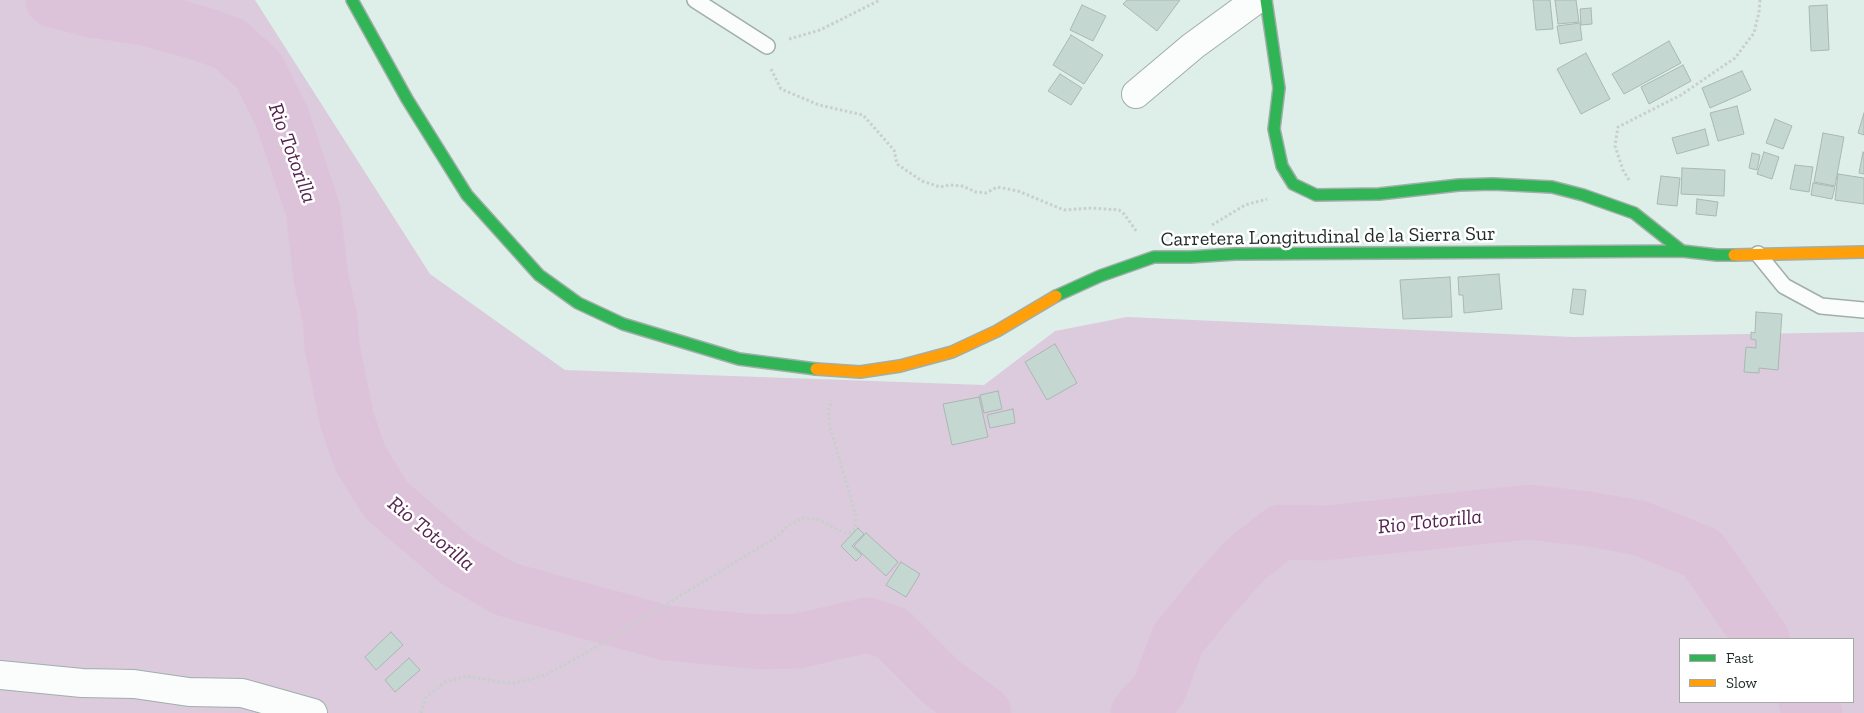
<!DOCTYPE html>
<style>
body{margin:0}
#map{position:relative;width:1864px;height:713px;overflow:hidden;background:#deefe9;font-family:"Zilla Slab",serif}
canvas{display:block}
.legend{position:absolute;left:1679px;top:638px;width:175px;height:65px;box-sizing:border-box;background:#fff;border:1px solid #a5aaa8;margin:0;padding:6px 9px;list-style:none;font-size:15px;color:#1e2a26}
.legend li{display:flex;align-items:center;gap:10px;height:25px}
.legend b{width:25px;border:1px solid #a5aaa8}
</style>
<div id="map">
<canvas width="1864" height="713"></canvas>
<ul class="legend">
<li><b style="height:6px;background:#30b455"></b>Fast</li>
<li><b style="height:6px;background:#ff9f0a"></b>Slow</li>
</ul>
</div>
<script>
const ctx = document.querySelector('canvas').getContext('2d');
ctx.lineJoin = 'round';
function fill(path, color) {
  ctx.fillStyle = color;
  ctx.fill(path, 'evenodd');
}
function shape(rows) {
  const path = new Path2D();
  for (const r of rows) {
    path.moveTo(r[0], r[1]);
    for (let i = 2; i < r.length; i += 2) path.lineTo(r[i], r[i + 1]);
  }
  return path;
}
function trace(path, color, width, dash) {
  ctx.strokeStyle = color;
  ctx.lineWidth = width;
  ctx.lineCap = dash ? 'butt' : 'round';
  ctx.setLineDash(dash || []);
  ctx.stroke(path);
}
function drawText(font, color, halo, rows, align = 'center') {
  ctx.font = font + ' "Zilla Slab",serif';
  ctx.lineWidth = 5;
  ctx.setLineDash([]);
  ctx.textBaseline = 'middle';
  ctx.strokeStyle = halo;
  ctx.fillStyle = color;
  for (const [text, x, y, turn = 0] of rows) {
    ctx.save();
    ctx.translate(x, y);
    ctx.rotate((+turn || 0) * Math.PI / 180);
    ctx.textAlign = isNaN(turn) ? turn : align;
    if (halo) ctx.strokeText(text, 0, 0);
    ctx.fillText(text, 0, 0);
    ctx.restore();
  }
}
const forest = shape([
 [0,0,255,0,430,274,565,370,984,385,1055,331,1127,317,1573,337,1864,332,1864,713,0,713],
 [1680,639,1853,639,1853,702,1680,702]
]);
const river = shape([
 [53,0,92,10,144,18,199,33,230,44,259,71,282,117,313,210,321,278,330,319,332,346,347,420,360,458,386,500,457,561,505,589,666,633,759,642,798,641,867,625,892,633,941,682,984,713],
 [1806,702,1815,713],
 [1138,713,1159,690,1178,639,1213,596,1245,560,1281,532,1324,533,1530,512,1589,519,1639,528,1702,553,1762,639]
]);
const building = shape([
 [1127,0,1180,0,1157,31,1123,4,1127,0],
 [1533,0,1550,0,1553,29,1536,30,1533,0],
 [1555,0,1576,0,1579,22,1558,24,1555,0],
 [1082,5,1106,16,1093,41,1070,30,1082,5],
 [1827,5,1829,50,1811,51,1809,6,1827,5],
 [1591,8,1592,24,1581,25,1580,9,1591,8],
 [1580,23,1582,40,1560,44,1557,26,1580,23],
 [1071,35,1103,55,1084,84,1053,65,1071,35],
 [1669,41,1681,63,1624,94,1612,74,1669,41],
 [1586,53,1610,99,1581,114,1557,69,1586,53],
 [1683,65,1691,81,1649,104,1641,87,1683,65],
 [1742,71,1751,90,1710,108,1702,88,1742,71],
 [1060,74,1082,88,1071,105,1048,91,1060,74],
 [1737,106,1744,134,1718,141,1710,113,1737,106],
 [1864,113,1864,135,1858,133,1864,113],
 [1775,119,1792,126,1783,149,1766,143,1775,119],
 [1705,129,1709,145,1677,154,1672,138,1705,129],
 [1823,133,1844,137,1835,186,1814,182,1823,133],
 [1764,152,1779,157,1772,179,1757,174,1764,152],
 [1863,152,1864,153,1864,174,1859,173,1863,152],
 [1752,153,1760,155,1757,170,1749,168,1752,153],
 [1795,165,1813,167,1809,192,1790,189,1795,165],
 [1682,168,1725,170,1724,196,1681,194,1682,168],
 [1838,174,1864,178,1864,204,1835,200,1838,174],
 [1661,176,1680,178,1677,206,1657,204,1661,176],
 [1813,183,1835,187,1832,199,1811,195,1813,183],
 [1697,199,1718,202,1716,216,1696,214,1697,199],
 [1499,274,1502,309,1464,313,1463,295,1459,295,1458,277,1499,274],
 [1450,277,1452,317,1403,319,1400,280,1450,277],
 [1573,289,1586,290,1583,315,1570,313,1573,289],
 [1756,312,1782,314,1778,370,1759,368,1759,373,1744,372,1746,347,1756,348,1756,340,1751,339,1751,332,1755,333,1756,312],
 [1055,344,1077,383,1047,400,1025,362,1055,344],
 [998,391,1002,409,984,413,980,395,998,391],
 [979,397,988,437,952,445,943,404,979,397],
 [1013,409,1015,423,990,428,987,415,1013,409],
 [858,528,864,534,852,546,862,555,856,561,841,546,858,528],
 [866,533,898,562,886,576,854,546,866,533],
 [901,562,920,574,906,597,886,585,901,562],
 [391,632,403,645,376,670,365,657,391,632],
 [409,658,420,670,395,692,385,680,409,658]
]);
const path = shape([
 [789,39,820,30,880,0],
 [771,69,781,89,819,105,863,115,894,150,897,164,922,181,940,187,950,185,962,186,976,192,986,193,997,187,1018,191,1064,210,1091,208,1119,210,1124,214,1137,232],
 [1629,180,1623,170,1615,146,1618,127,1681,95,1735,58,1754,33,1759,12,1760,0],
 [1212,225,1245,205,1267,199],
 [421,713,426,697,445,682,467,676,500,682,516,683,546,675,591,650,775,538,789,525,803,518,817,519,843,532,849,533,855,529,856,516,830,427,828,410,832,400]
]);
const lane = shape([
 [695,0,767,46],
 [1758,254,1784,286,1821,306,1864,310]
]);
const street = shape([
 [1136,94,1193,46,1256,0],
 [0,675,82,683,134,684,189,692,242,693,313,713]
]);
const fast = shape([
 [352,0,407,99,467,195,539,275,578,303,623,324,739,359,816,369],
 [1266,0,1279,88,1274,129,1282,166,1293,184,1316,195,1379,194,1459,185,1493,184,1552,187,1583,195,1634,213,1682,251],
 [1056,296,1100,276,1154,257,1190,257,1235,254,1682,251,1717,255,1734,255]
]);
const slow = shape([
 [1734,255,1864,252],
 [816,369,860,372,900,366,952,352,997,331,1056,296]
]);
const streetNames = [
 ["Carretera Longitudinal de la Sierra Sur",1328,237,-1]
];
const waterNames = [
 ["Rio Totorilla",292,153,70],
 ["Rio Totorilla",1430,522,-6],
 ["Rio Totorilla",431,534,39]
];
fill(forest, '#dccbdd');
trace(river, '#ddc3da', 55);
fill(building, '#c4d7d1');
trace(building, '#aab7b3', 1);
trace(lane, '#a1aeaa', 18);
trace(street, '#a1aeaa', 30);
trace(fast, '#a1aeaa', 14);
trace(slow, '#a1aeaa', 14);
trace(path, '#c8cfcc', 3, [2.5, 2.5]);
trace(lane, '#fafdfc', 15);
trace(street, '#fafdfc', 28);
trace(fast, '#30b455', 11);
trace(slow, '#ff9f0a', 11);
drawText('20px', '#1e2a26', '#fff', streetNames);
drawText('italic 21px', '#56224f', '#fff', waterNames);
</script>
